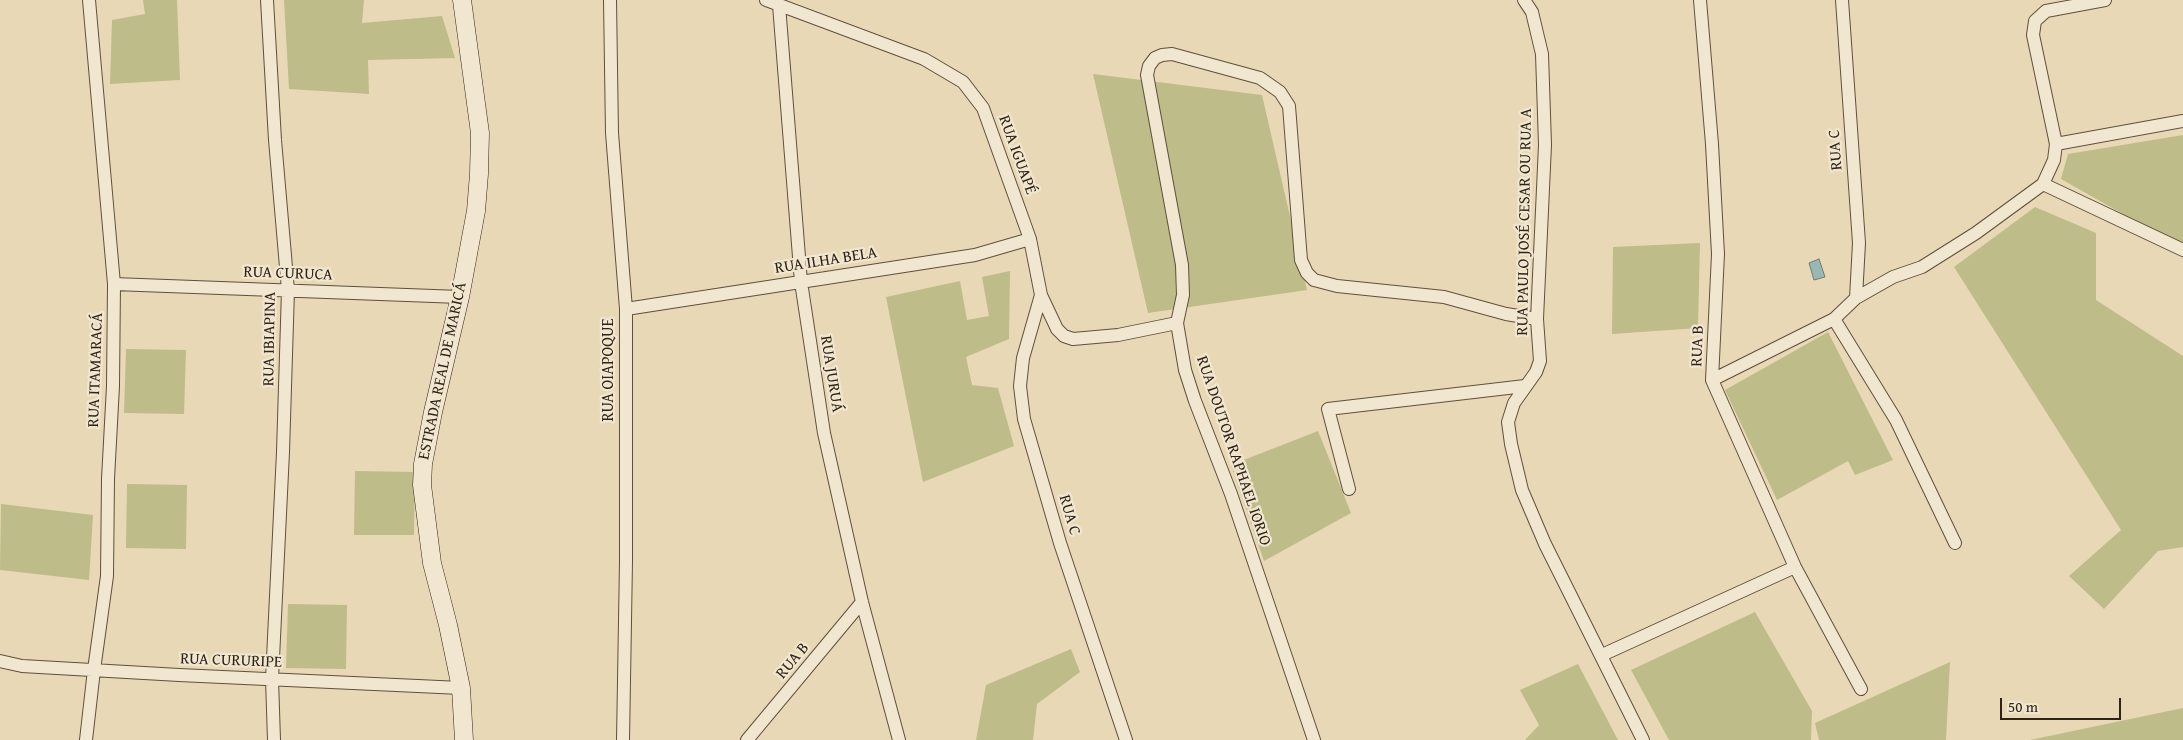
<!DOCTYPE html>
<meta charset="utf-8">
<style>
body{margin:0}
#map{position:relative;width:2183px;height:740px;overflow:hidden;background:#e9d8b6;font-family:"Gentium Book Plus",serif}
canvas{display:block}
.scale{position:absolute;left:2000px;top:698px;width:121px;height:22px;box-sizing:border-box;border:2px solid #2f2315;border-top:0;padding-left:6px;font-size:15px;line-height:18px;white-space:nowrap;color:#2f2315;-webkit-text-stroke:4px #f1e6d0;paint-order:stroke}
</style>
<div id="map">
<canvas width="2183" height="740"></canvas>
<div class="scale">50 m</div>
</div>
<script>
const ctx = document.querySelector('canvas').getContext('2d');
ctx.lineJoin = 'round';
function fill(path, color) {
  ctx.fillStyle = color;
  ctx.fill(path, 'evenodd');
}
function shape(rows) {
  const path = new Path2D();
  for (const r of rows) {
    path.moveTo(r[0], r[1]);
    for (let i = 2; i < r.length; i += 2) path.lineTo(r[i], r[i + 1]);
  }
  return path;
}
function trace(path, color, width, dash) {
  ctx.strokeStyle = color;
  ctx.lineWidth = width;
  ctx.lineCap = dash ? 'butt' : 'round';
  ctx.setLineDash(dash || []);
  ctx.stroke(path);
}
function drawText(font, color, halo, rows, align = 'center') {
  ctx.font = font + ' "Gentium Book Plus",serif';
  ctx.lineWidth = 4.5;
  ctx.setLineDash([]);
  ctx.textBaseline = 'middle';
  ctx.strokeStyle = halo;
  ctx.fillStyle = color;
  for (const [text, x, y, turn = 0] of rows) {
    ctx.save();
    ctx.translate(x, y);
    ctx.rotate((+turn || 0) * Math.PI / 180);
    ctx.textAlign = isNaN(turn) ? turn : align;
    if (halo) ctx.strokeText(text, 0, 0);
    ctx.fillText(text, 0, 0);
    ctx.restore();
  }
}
const green = shape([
 [143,0,177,0,180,80,110,84,112,20,145,14],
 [284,0,364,0,362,23,442,16,455,58,368,60,369,94,289,89],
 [1093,74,1262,95,1307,290,1148,313],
 [2183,135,2183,248,2061,179,2068,154],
 [2035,207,2096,233,2096,300,2183,356,2183,547,2158,551,2104,609,2069,576,2121,530,1954,267],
 [1700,243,1698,328,1612,334,1613,247],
 [1010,271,1009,339,966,357,972,385,998,388,1014,446,923,482,886,297,960,281,967,320,989,316,982,277],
 [1828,332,1893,460,1855,475,1848,461,1777,500,1725,390],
 [126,349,186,350,184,414,124,413],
 [1318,431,1351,513,1264,561,1231,465],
 [355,471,415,472,414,535,354,535],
 [127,484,187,485,186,549,126,548],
 [1,504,93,515,89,580,0,570],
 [288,604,347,605,346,669,286,668],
 [1755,612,1812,711,1811,740,1669,740,1631,670],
 [1071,649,1080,672,1037,704,1033,740,976,740,986,685],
 [1950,662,1946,740,1819,740,1815,723],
 [1578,664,1618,740,1525,740,1539,725,1520,690],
 [2183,708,2183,740,2030,740]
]);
const water = shape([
 [1819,259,1825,277,1814,280,1809,263,1819,259]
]);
const street = shape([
 [267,0,275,140,288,290,283,452,272,679,274,740],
 [610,0,612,133,626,309,626,561,623,740],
 [766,0,924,59,963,82,983,108,1030,239,1041,295,1057,329,1064,336,1073,339,1118,335,1177,323],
 [1524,0,1532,12,1542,54,1545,145,1537,319,1540,361,1536,372,1514,403,1508,422,1511,444,1522,490,1545,544,1643,740],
 [1700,0,1712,144,1718,254,1712,380,1795,567,1861,689],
 [1842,0,1859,243,1856,298],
 [779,5,801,282,824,433,862,602,899,740],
 [2056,144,2183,121],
 [2043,184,2054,160,2056,144,2033,35,2035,21,2046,11,2105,0],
 [114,284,460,297],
 [1041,295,1023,358,1020,386,1024,419,1060,543,1126,740],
 [626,309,975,255,1030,239],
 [1834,319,1896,420,1955,543],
 [1712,380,1834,319,1856,298,1893,277,1922,267,1976,233,2043,184,2183,250],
 [1349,489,1328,409,1525,386],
 [1602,655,1795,567],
 [0,661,22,666,179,675,461,688],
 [86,740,94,670,107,576,108,479,113,386,114,284,89,0],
 [747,740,862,602],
 [1314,740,1231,494,1195,401,1185,370,1177,323,1183,295,1182,265,1147,75,1149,66,1155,58,1162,55,1172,54,1260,78,1280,92,1289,106,1301,260,1307,273,1314,280,1337,286,1444,297,1506,314,1537,319]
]);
const secondary = shape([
 [462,0,480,133,479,174,476,211,460,297,433,412,423,464,422,485,432,563,448,625,461,688,464,740]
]);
const streetNames = [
 ["RUA C",1836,150,-94],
 ["RUA IGUAPÉ",1017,155,70],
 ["RUA PAULO JOSÉ CESAR OU RUA A",1525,222,-89],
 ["RUA ILHA BELA",826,261,-9],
 ["RUA CURUCA",288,274,2],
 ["RUA IBIAPINA",270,339,-89],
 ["RUA B",1698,346,-88],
 ["RUA ITAMARACÁ",96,370,-88],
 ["RUA OIAPOQUE",609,370,-90],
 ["ESTRADA REAL DE MARICÁ",443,371,-78],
 ["RUA JURUÁ",831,374,81],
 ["RUA DOUTOR RAPHAEL IORIO",1233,451,71],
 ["RUA C",1069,515,74],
 ["RUA CURURIPE",231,661,2],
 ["RUA B",793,661,-50]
];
fill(green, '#bebc89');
fill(water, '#99b8b5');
trace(water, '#6f7c75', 1);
trace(street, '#5e503d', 14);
trace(secondary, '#2f2315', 19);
trace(street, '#f1e6d0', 12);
trace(secondary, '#f1e6d0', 18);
drawText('16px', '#2f2315', '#f1e6d0', streetNames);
</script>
